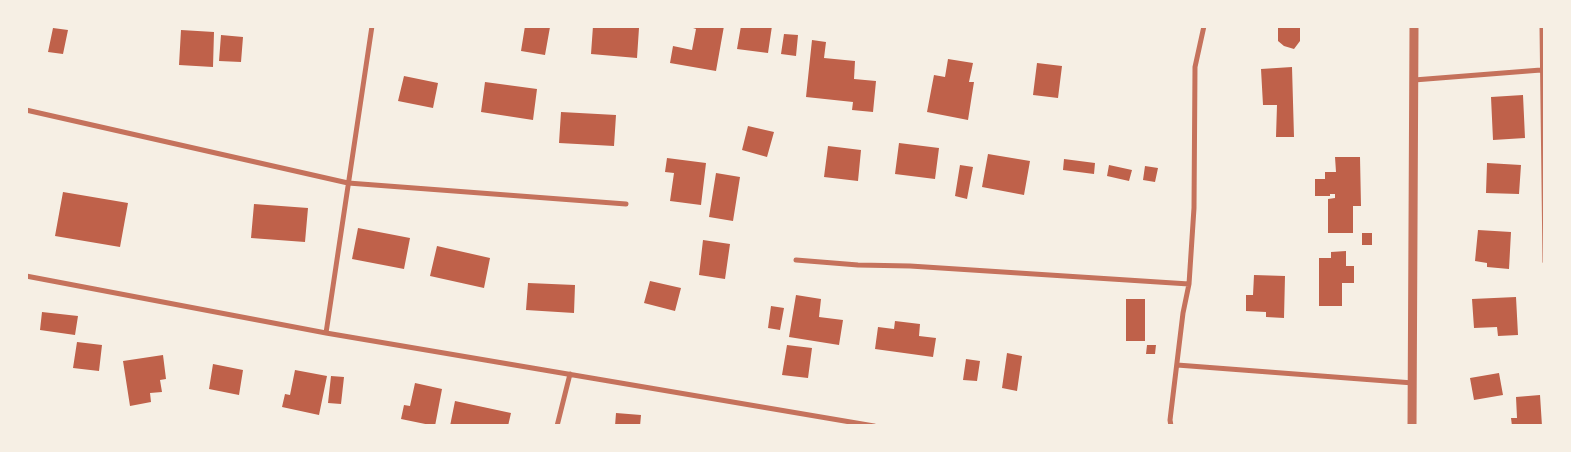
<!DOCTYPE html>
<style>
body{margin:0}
#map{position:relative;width:1571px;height:452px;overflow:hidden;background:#f6efe4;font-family:Cabin,sans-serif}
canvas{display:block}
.frame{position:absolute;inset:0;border:28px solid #f6efe4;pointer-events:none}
</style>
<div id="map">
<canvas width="1571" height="452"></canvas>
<div class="frame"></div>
</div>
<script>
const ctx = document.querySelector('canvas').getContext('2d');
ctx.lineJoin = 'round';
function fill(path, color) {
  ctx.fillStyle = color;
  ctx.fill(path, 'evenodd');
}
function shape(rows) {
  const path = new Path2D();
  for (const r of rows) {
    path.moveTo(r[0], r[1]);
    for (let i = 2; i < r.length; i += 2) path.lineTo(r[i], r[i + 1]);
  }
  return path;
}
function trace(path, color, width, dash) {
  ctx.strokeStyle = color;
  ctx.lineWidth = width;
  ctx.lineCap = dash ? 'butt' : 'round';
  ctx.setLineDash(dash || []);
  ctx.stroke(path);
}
const building = shape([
 [525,26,550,27,545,55,521,51],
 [593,26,639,28,637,58,591,54],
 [687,26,724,26,716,71,670,63,673,46,692,50,696,29],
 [741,26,772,26,768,53,737,49],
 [1278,26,1300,26,1300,41,1294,49,1284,46,1278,41],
 [53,28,68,30,63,54,48,52],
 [181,30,214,32,213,67,179,65],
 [784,34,798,35,796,56,781,54],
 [221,35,243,37,241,62,219,61],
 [812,40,826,42,824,58,855,61,854,79,876,81,873,112,852,110,853,102,806,97],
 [948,59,973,63,969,82,974,82,968,120,927,112,934,75,945,77],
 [1037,63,1062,66,1058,98,1033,95],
 [1292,67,1294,137,1276,137,1277,105,1263,105,1261,69],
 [404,76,438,83,433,108,398,101],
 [485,82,537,89,533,120,481,112],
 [1523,95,1525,138,1493,140,1491,97],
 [561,112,616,115,614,146,559,143],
 [748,126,774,132,767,157,742,150],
 [899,143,939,148,935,179,895,174],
 [828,146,861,150,858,181,824,177],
 [988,154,1030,161,1024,195,982,187],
 [1335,157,1360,157,1361,206,1353,206,1353,233,1328,233,1328,199,1335,198,1335,194,1330,194,1330,196,1315,196,1315,179,1325,179,1325,172,1336,172],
 [667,158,706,163,701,205,670,201,674,173,665,172],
 [1064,159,1095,163,1094,174,1063,170],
 [1487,163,1521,165,1519,194,1486,193],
 [960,165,973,167,967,199,955,196],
 [1109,165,1132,170,1129,181,1107,176],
 [1145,166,1158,168,1155,182,1143,180],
 [716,173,740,177,733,221,709,217],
 [63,192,128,203,120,247,55,236],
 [254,204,308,208,305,242,251,238],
 [358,228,410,238,404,269,352,259],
 [1478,230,1511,232,1509,269,1487,267,1487,263,1475,261],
 [1362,233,1372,233,1372,245,1362,245],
 [703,240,730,244,725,279,699,275],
 [437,246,490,258,484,288,430,276],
 [1346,251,1346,266,1354,266,1354,283,1342,283,1342,306,1319,306,1319,258,1331,258,1331,252],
 [1254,275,1285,276,1284,318,1266,317,1266,312,1246,311,1246,295,1253,295],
 [650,281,681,288,675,311,644,303],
 [528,283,575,285,574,313,526,310],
 [796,295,821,299,819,317,843,320,839,345,789,337],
 [1516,297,1518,335,1498,336,1497,327,1474,328,1472,299],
 [1126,299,1145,299,1145,341,1126,341],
 [771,306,784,308,780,330,768,328],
 [42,312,78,316,75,335,40,330],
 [895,321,920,324,919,336,936,338,933,357,875,349,878,327,894,329],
 [77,342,102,345,99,371,73,368],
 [787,345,812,348,808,378,782,375],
 [1147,345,1156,345,1155,354,1146,354],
 [1007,353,1022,356,1017,391,1002,388],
 [163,355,166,379,160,380,162,392,150,393,151,402,130,406,123,361],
 [966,359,980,361,977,381,963,380],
 [213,364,243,370,239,395,209,389],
 [295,370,327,376,319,415,282,407,285,394,290,395],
 [1499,373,1503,395,1474,400,1470,378],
 [331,376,344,377,341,404,328,403],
 [415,383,442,389,435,426,401,419,404,405,410,406],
 [1540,395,1542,426,1512,426,1511,418,1517,418,1516,397],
 [455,401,511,413,508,426,450,426],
 [616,413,641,415,640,426,615,426]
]);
const minor = shape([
 [1542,26,1545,262],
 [1414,80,1541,70],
 [26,110,348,183,626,204],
 [796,260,858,265,910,266,1189,284],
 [26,276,326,333,874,426],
 [326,333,372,26],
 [1177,365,1413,383],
 [557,426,570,374],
 [1171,426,1170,420,1183,313,1189,284,1194,208,1195,67,1204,26]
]);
const tertiary = shape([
 [1412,426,1414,26]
]);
fill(building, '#bf614a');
trace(minor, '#c5725c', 5);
trace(tertiary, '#c5725c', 9);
</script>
